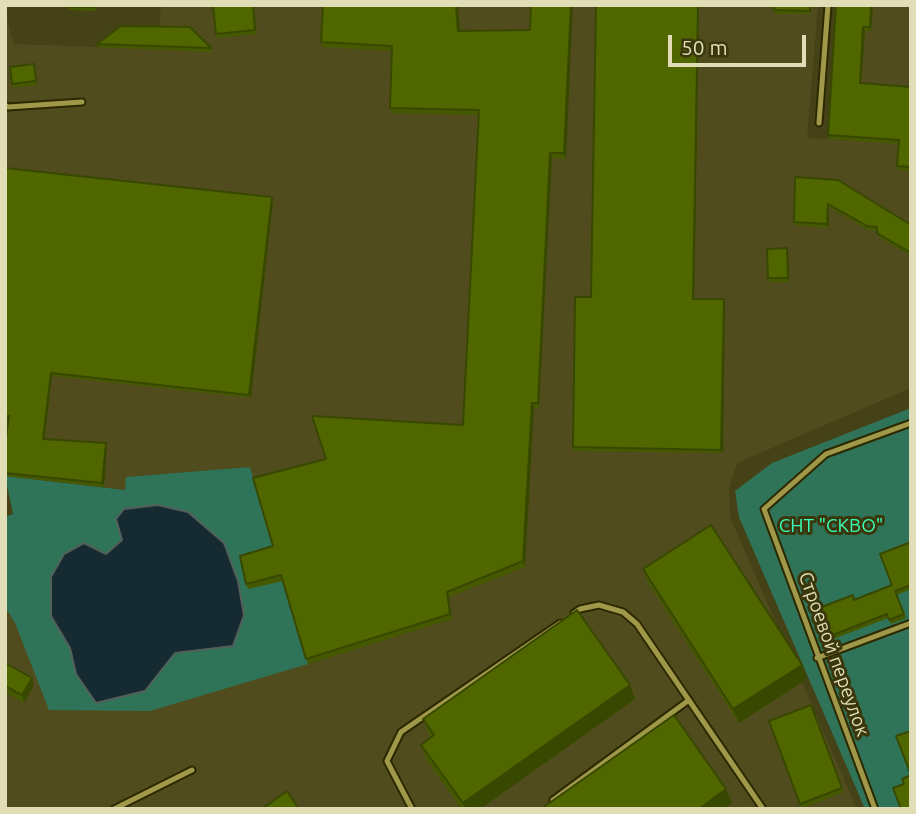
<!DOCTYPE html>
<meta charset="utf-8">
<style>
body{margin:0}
#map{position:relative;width:916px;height:814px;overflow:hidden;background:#464218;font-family:Ubuntu,sans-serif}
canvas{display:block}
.frame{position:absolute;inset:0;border:7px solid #e1deb7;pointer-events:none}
.scale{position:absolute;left:668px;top:35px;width:138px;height:32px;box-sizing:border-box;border:4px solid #e1deb7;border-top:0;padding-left:9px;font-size:21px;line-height:24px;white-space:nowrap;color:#e1deb7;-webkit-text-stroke:5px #3b370c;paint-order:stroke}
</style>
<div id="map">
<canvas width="916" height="814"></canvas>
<div class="frame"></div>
<div class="scale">50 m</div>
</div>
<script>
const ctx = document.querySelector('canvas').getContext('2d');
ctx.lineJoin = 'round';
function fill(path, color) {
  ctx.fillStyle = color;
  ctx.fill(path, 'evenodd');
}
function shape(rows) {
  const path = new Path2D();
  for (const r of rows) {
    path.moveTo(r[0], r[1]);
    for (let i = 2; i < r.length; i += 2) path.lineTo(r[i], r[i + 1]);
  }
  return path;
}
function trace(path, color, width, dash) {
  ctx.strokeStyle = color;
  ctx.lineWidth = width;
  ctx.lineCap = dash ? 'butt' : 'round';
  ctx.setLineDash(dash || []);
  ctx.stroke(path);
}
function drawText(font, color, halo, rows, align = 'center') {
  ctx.font = font + ' Ubuntu,sans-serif';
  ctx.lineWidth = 6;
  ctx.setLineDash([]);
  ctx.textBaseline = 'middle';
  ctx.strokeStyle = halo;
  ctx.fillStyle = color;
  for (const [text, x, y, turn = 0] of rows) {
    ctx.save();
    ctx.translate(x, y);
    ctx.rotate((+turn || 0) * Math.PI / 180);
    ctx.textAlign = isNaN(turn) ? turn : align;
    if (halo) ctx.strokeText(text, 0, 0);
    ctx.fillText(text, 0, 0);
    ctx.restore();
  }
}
const built = shape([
 [5,5,6,17,14,44,98,47,122,30,159,30,161,5,818,5,807,138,829,139,838,5,911,5,911,388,737,463,729,489,730,517,857,809,5,809,5,607,15,623,274,551,250,467,126,477,126,490,5,476]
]);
const green = shape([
 [911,408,911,809,865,809,739,517,735,491,772,463],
 [250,467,308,664,150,711,49,710,15,623,5,607,5,517,13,514,5,476,125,490,126,477]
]);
const water = shape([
 [158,505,188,512,224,543,238,581,244,615,233,646,175,653,145,691,96,703,76,674,70,648,51,616,51,577,64,554,84,543,106,554,122,540,116,519,124,509,158,505]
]);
const service = shape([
 [5,105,8,107,82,102],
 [819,123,828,5],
 [574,613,580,609,599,605,623,612,637,624,763,809],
 [817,658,911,623],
 [553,800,689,700],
 [114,809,192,770],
 [412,809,387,761,401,732,560,623],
 [875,809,764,509,826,454,911,423]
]);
const wall = shape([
 [68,5,96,5,96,11,69,10],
 [254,5,257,34,217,38,216,34],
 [424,5,458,5,460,31,530,30,566,159,552,158,539,408,534,408,525,567,449,597,452,619,308,664,283,581,248,589,246,584,273,546,463,425,478,115,392,113,390,108,391,51,323,47,321,42,424,6],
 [596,5,699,5,694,299,725,303,723,453,574,451,573,447,591,297],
 [811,5,811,14,775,14,774,10],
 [836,5,873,5,871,31,865,31,861,83,911,87,911,171,898,170,897,166,899,144,829,139,828,135],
 [97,44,211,48,212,52,98,47],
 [35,68,37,85,14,88,12,84],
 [5,168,272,197,273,201,251,398,52,376,45,439,106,443,107,447,104,487,5,476,5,445,8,420,5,419],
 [795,177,911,225,911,256,879,237,877,231,868,230,829,207,829,228,795,225,794,222],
 [787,248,788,252,789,282,770,282,768,278],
 [911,542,911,589,897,595,906,618,891,624,888,618,831,640,819,608,854,600,892,585],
 [643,569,807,679,739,723,648,583],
 [5,663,34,685,24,703,5,692],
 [630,685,635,699,480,809,462,809,426,759,421,745,431,737,428,733,423,719],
 [811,705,844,792,802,808,769,721]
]);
const shadedWall = shape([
 [456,5,458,5,460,36,458,31],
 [571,5,573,5,566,159,564,153],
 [698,5,699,5,694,302,693,299],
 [871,5,873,5,871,31,870,27],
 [863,27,865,31,861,87,860,83],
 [550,153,552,158,539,408,538,403],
 [272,197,273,201,251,398,249,395],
 [828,204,829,207,829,228,827,224],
 [787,248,788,252,789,282,788,278],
 [724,299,725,303,723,453,721,450],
 [51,373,52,376,44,442,43,439],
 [532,403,534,408,525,567,523,561],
 [106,443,107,447,104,487,102,483],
 [447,592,449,597,452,619,450,614],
 [802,665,807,679,739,723,733,709],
 [32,678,34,685,24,703,22,695],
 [630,685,635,699,480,809,465,809,463,803],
 [726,789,732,803,724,809,699,809]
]);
const building = shape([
 [68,5,95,5,95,7,68,7,68,5],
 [213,5,253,5,255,30,216,34,213,5],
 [323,5,400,5,424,6,424,5,456,5,458,31,530,30,531,5,571,5,564,153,550,153,538,403,532,403,523,561,447,592,450,614,306,659,281,575,246,584,240,556,273,546,253,478,326,459,312,416,463,425,479,110,390,108,392,46,321,42,323,5],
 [596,5,698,5,693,299,724,299,721,450,573,447,575,297,591,297,596,5],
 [774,5,810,5,810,11,774,10,774,5],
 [836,5,871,5,870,27,863,27,860,83,911,87,911,167,897,166,899,140,828,135,836,5],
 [121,26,190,27,211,48,97,44,121,26],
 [34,64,36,81,12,84,10,67,34,64],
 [5,168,272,197,249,395,51,373,43,439,106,443,102,483,5,473,5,445,9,416,5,416,5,168],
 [795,177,838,180,911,225,911,253,877,233,877,227,867,226,828,204,827,224,794,222,795,177],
 [787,248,788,278,768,278,767,249,787,248],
 [711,525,802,665,733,709,643,569,711,525],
 [911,542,911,585,895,591,904,614,889,620,887,614,830,636,819,608,853,595,854,600,892,585,880,554,911,542],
 [577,610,630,685,463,803,421,745,434,735,423,719,577,610],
 [5,663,32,678,22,695,5,686,5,663],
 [811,705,842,788,800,804,769,721,811,705],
 [674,715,726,789,699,809,541,809,674,715],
 [911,731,911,775,896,736,911,731],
 [911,775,911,809,901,809,893,788,904,784,902,779,911,775],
 [287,791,299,809,262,809,287,791]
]);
const parkNames = [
 ["СНТ \"СКВО\"",831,526]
];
const streetNames = [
 ["Строевой переулок",834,654,70]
];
fill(built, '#514c1d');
fill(green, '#2f7458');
fill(water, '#162a32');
trace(water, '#53605a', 2);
trace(service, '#2c2800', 9);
trace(service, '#a09849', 5);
fill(wall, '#455900');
fill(shadedWall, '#384800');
fill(building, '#506700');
trace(building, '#384800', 2);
drawText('19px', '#38fcb8', '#3b370c', parkNames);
drawText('19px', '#e1deb7', '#3b370c', streetNames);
</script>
